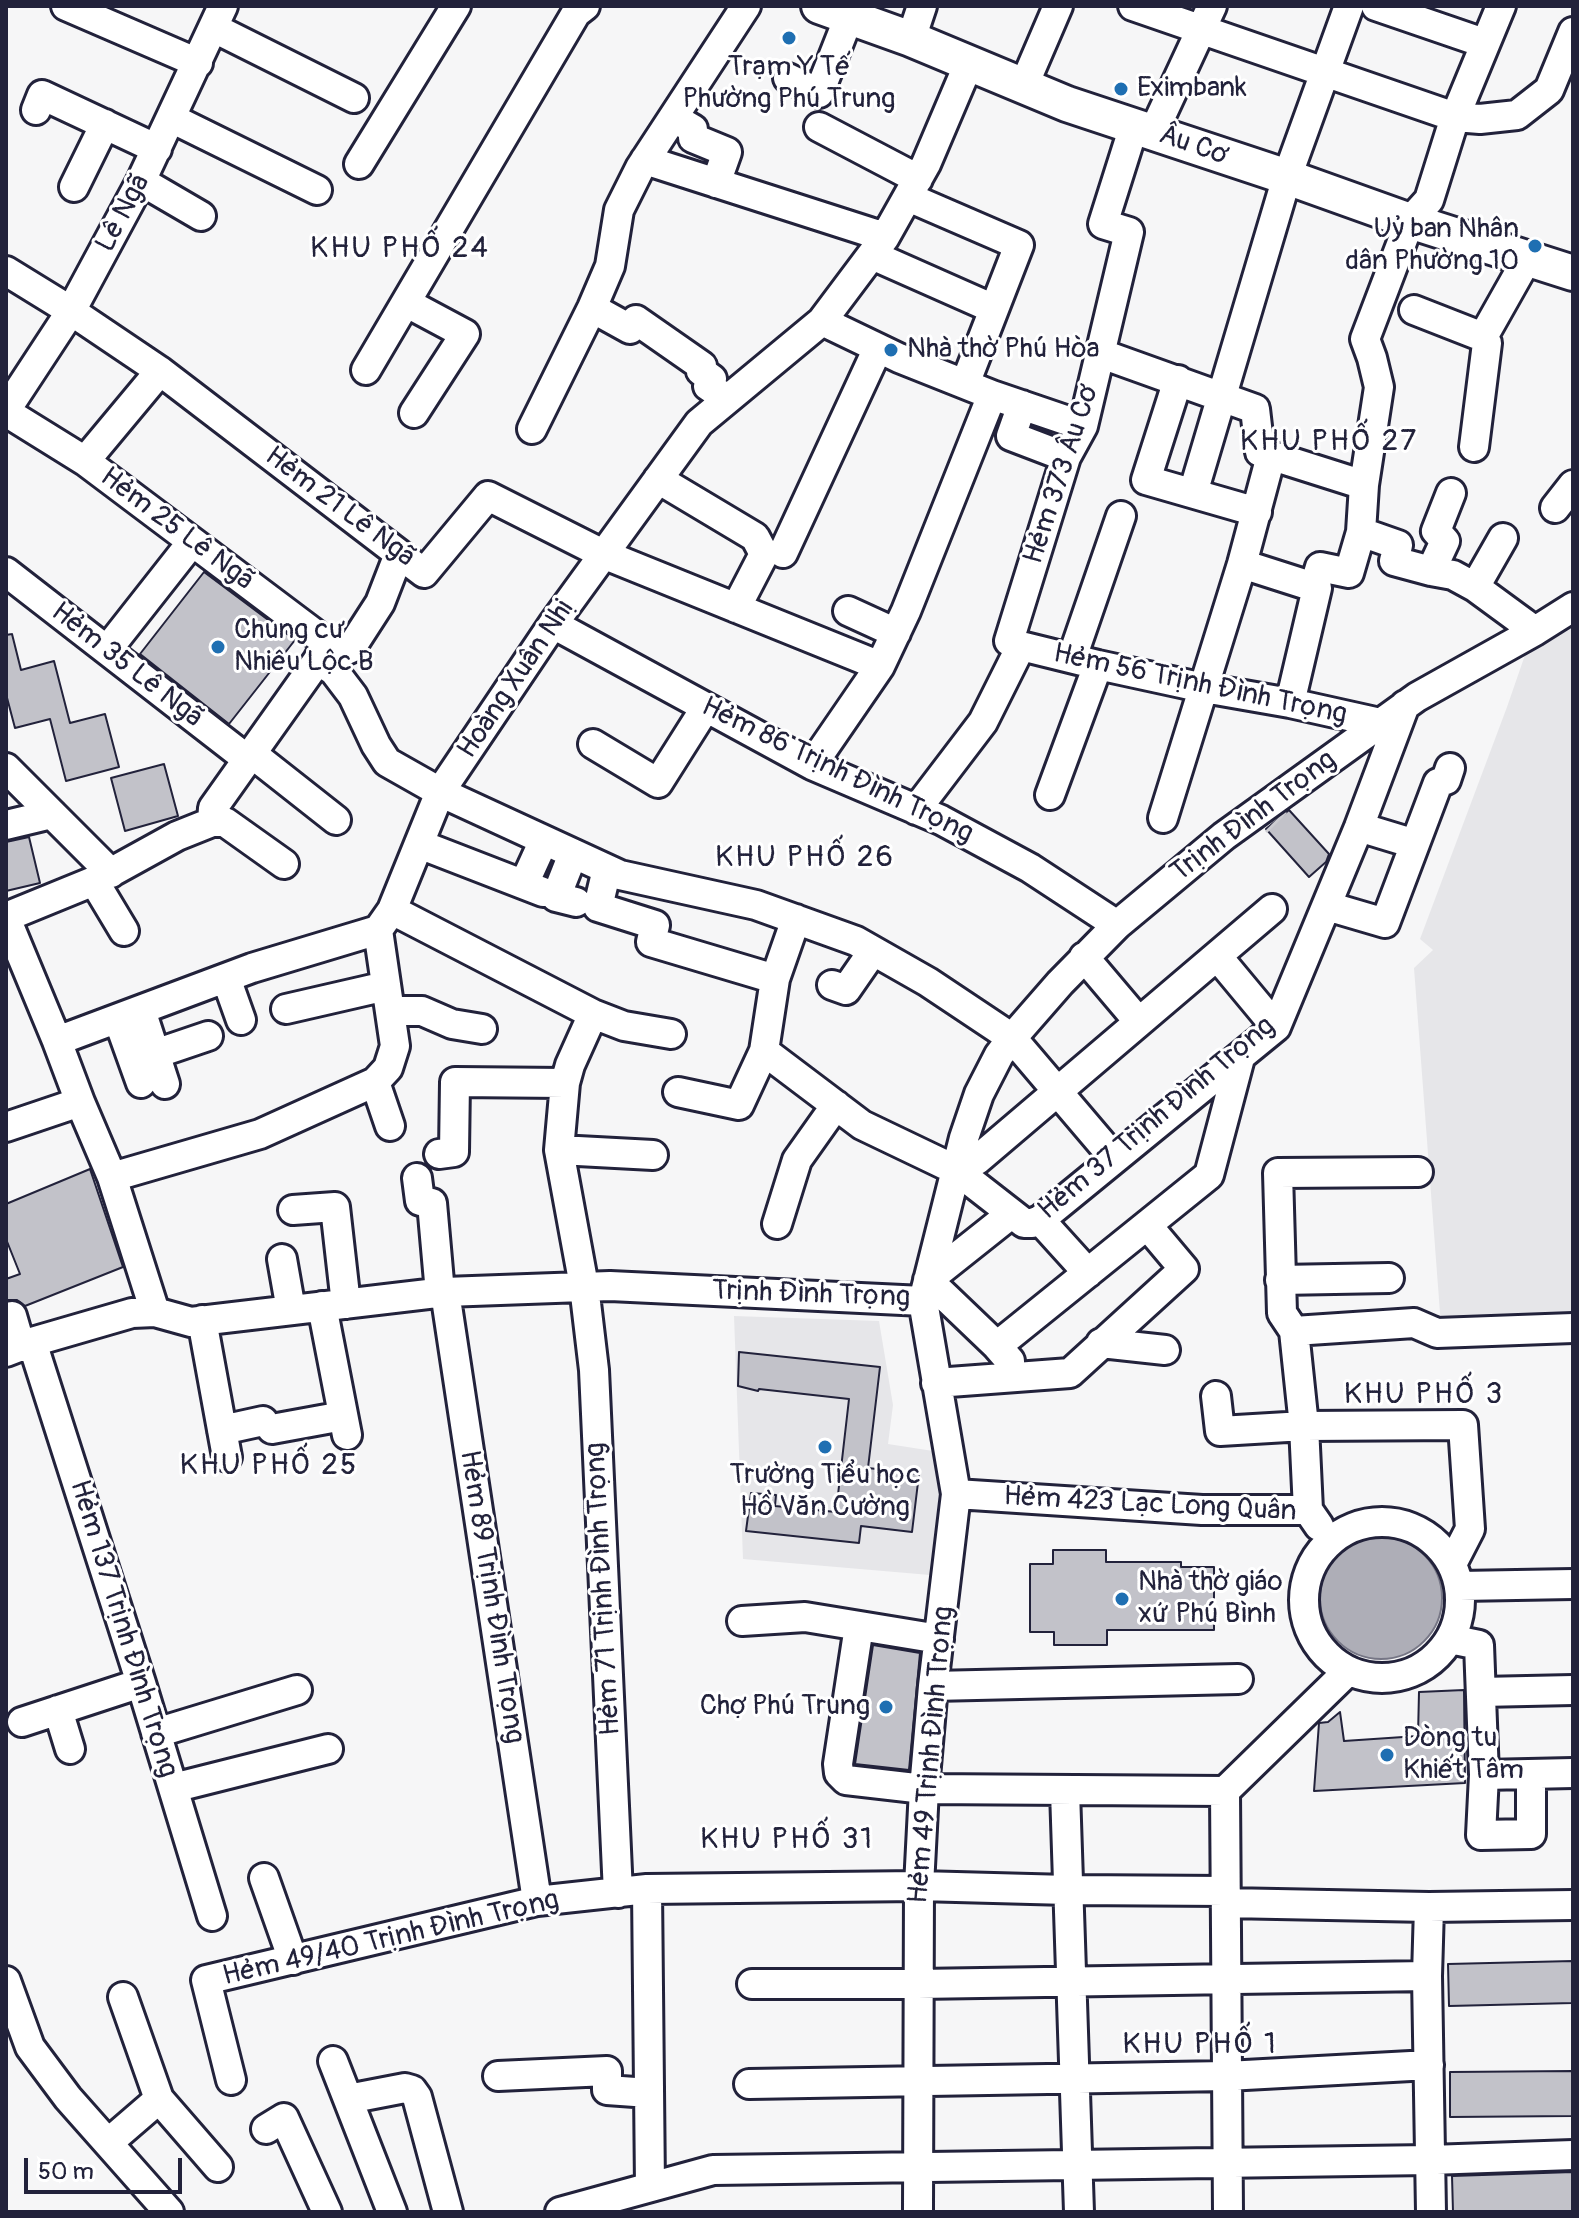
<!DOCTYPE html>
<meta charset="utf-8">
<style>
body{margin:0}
#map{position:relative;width:1579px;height:2218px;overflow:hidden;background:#f6f6f7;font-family:Pangolin,sans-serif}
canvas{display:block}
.frame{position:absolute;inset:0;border:8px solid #22223b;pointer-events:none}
.scale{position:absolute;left:24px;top:2158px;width:158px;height:36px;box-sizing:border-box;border:4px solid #22223b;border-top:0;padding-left:10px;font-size:24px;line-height:28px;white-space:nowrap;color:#22223b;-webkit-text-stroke:6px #fff;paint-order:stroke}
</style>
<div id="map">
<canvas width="1579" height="2218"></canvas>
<div class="frame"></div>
<div class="scale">50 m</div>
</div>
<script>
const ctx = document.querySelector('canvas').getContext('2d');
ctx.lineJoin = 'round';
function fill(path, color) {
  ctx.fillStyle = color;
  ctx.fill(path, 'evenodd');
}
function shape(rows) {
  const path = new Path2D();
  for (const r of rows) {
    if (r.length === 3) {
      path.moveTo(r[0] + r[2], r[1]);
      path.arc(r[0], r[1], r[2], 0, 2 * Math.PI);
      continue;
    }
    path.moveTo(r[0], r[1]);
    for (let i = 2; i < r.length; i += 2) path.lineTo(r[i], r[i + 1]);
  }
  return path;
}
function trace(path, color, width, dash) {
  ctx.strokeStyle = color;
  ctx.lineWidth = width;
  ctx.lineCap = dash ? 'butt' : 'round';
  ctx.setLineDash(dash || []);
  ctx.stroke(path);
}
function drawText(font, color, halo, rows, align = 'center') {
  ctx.font = font + ' Pangolin,sans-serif';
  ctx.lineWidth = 6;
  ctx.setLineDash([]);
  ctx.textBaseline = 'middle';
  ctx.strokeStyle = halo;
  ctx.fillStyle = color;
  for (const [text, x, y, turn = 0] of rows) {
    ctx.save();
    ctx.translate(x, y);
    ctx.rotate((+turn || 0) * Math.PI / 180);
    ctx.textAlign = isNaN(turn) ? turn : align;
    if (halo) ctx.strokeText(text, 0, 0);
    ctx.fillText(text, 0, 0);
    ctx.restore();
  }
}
const built = shape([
 [1573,626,1573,1321,1441,1326,1414,968,1433,950,1420,939,1507,707,1525,655],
 [734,1316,879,1321,893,1405,888,1444,933,1451,940,1487,930,1575,743,1559]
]);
const water = shape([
 [1381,1598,61]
]);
const building = shape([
 [204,572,295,640,229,724,140,654,204,572],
 [12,634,21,670,54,661,70,723,105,714,119,767,66,781,50,719,15,728,6,694,6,635,12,634],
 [164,764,178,816,125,831,111,778,164,764],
 [1289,810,1329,854,1326,862,1309,877,1266,829,1289,810],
 [29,837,40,883,6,891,6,842,29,837],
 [90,1169,123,1267,25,1306,17,1300,6,1300,6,1279,20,1274,6,1239,6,1204,90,1169],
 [739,1352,880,1367,868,1468,919,1474,912,1532,861,1526,859,1543,746,1531,751,1493,776,1495,775,1506,836,1512,849,1399,759,1389,758,1391,738,1386,739,1352],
 [1053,1550,1106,1550,1106,1562,1181,1562,1181,1567,1214,1567,1214,1630,1107,1630,1107,1645,1054,1645,1054,1632,1030,1632,1030,1564,1053,1564,1053,1550],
 [873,1645,920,1653,909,1770,855,1764,873,1645],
 [1464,1690,1465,1783,1314,1791,1319,1723,1328,1722,1340,1712,1344,1741,1418,1736,1419,1692,1464,1690],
 [1573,1961,1573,2003,1449,2006,1448,1964,1573,1961],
 [1573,2071,1573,2116,1450,2117,1450,2072,1573,2071],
 [1573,2172,1573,2212,1453,2212,1452,2176,1573,2172]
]);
const minorTunnel = shape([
 [1275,821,1277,823]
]);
const minor = shape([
 [66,6,198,63],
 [1133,6,1455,117,1480,119,1517,115,1549,90,1573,32],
 [1376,6,1484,43],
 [214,28,354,98],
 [911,39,922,6],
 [788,78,819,93,849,17],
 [1024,85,1058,6],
 [36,110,42,95,157,149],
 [171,118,317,190],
 [674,118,693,129,693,138,727,152,716,183],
 [819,127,918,179],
 [1153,133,1212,6],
 [645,160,885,237],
 [359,164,456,6],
 [141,181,201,216],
 [74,187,105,124],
 [908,197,1019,245,965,384],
 [872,255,994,309],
 [6,271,71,311,160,371,424,573,488,496,603,554,880,666],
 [407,303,465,334,414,413],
 [592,308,630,329,636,320,702,366,701,371,712,379,708,386,727,399],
 [1414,310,1483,337],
 [822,321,899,358,992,395,1083,426],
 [1099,353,1255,409,1260,452,1364,485],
 [366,370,576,13,585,6],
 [1178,380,1146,480,1257,512],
 [1022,405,1011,436,1066,457],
 [6,410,71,311,141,181,223,6],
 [6,412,85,461,327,643,318,660,213,808,212,822],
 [532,429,592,308,610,266,619,210,640,168,746,6],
 [1474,447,1487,343,1483,337,1527,259],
 [85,461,160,371],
 [658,479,755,537,764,554,736,608],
 [1193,493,1287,177,1349,6],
 [1555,508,1573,485],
 [1361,532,1398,545,1394,561,1431,571,1453,575,1475,587,1535,631],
 [783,553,878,348],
 [1242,564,1317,588,1290,703],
 [1431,571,1445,541,1436,531,1451,493],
 [6,572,247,759],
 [1314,587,1320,567,1349,573,1361,532,1364,485,1379,387,1372,358,1365,339,1410,221,1429,200,1455,117,1501,6],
 [1475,587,1503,538],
 [848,611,896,633],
 [553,624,812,765,941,820,1030,868,1117,925],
 [327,643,342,652,351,648,380,603,399,554],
 [1021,646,1098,665,1204,688,1290,703,1380,723],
 [107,650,192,542],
 [1072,658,1121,516],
 [318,660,334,671,353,696,376,745,387,762,440,792,620,875,756,905,856,941,928,982,1012,1038,1114,1158],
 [593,744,658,783,706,707],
 [251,753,336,820],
 [812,765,880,666,906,611,992,395],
 [6,768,111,873],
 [1050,795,1098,665],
 [916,810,983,722,1021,646,1009,641,1066,457,1083,426,1129,232,1103,224,1134,126],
 [1163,818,1242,564,1271,456],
 [6,825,52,814],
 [1359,827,1415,844],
 [419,844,543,892],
 [573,854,556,897,576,902],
 [607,869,598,907,655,925,651,942,775,979],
 [94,881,124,931],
 [524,884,544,840],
 [1327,906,1385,923,1438,783,1446,780,1450,768],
 [392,910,593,1014,570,1065,565,1083,559,1150,584,1286,594,1370,618,1893],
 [6,917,99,879,177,836,212,822,225,822,284,864],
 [6,918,57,1041],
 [1217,956,1276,1027],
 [1084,957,1139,1022],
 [226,978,241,1020],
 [832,985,846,990,873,951],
 [286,1009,386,986],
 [141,1010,165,1084],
 [390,1011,422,1011,452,1024,482,1029],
 [593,1014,624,1026,671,1034],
 [118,1019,141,1083],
 [764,1051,862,1125,956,1170,1024,1223,1032,1223,1040,1220,1276,1027,1359,827,1405,705],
 [155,1054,208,1036],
 [375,1082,390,1126],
 [678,1092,739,1105,764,1051,775,979,796,919],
 [80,1102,112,1177,155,1312],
 [6,1127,80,1102,57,1041,252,968,378,930,392,910,440,792,553,624,699,423,822,321,885,237,926,164,969,63],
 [559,1150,653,1155],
 [439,1154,454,1152,455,1082,565,1083],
 [956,1170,977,1160,1272,909],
 [112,1177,260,1134,375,1082,388,1068,395,1046,378,930],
 [417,1178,420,1201,432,1203,440,1293],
 [293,1210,335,1207,346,1304],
 [1040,1220,1088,1273],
 [777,1224,797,1160,836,1105],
 [282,1259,291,1310],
 [928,1280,997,1346,1010,1361],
 [928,1280,1011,1214],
 [1280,1280,1389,1278],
 [445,1292,537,1901],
 [322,1306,347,1435],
 [12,1316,21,1347],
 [202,1320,227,1457],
 [1294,1331,1414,1323,1437,1333,1573,1328],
 [32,1342,141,1683,212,1916],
 [1101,1343,1165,1350],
 [997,1346,1209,1175,1240,1058],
 [6,1352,32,1342,132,1313,155,1312,191,1322,445,1292,610,1286,923,1301,964,1138,979,1094,999,1055,1012,1038,1060,983,1117,925,1224,836,1417,697,1535,631,1573,607],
 [936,1383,1070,1373,1184,1269,1147,1225],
 [1216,1396,1220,1431,1304,1426,1463,1425,1470,1529,1452,1564],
 [272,1429,343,1416],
 [222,1430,263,1421],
 [956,1494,1202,1510,1308,1510,1319,1526],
 [1308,1510,1304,1426,1294,1331,1282,1313,1278,1173,1418,1172],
 [1382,1600,78],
 [1460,1586,1573,1584],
 [742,1621,805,1617,939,1639],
 [859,1626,838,1764,839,1773,846,1780,924,1789,1225,1791],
 [1450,1639,1479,1645,1484,1775,1481,1835,1531,1834,1531,1774],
 [933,1686,1238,1679],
 [1481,1692,1573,1690],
 [58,1710,70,1749],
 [22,1722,141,1683],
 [156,1733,297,1690],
 [1484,1775,1573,1773],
 [173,1788,328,1749],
 [1065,1791,1079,2212],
 [1225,1791,1228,2212],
 [1225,1791,1348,1671],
 [264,1878,293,1960],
 [647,1889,650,2187],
 [1226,1903,1429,1907,1573,1905],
 [1429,1907,1427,1976,1431,2212],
 [6,1981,30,2047,68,2098,169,2212],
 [752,1984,918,1984,1427,1976],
 [123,1997,159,2099,218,2167],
 [333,2061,392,2212],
 [498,2076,607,2071,607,2090,649,2093],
 [231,2080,206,1980,537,1901,647,1889,919,1886,1068,1890,1226,1891],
 [749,2084,1227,2076,1429,2065],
 [348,2099,405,2088,412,2090,417,2097,448,2212],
 [266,2129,284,2118,327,2212],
 [108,2143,159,2099],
 [560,2212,713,2170,1430,2160,1573,2155],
 [918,2212,919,1886,924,1789,933,1686,956,1494,923,1301]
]);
const major = shape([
 [819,6,911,39,1067,104,1287,177,1410,221,1573,273]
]);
const markers = [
 [789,38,8,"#1f6fb2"],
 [1121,89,8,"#1f6fb2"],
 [1535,246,8,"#1f6fb2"],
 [891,350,8,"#1f6fb2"],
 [218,647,8,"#1f6fb2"],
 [825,1447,8,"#1f6fb2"],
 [1122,1599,8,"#1f6fb2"],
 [886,1707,8,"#1f6fb2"],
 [1387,1755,8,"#1f6fb2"]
];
const poiNames = [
 ["Trạm Y Tế",789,68,"center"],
 ["Phường Phú Trung",789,100,"center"],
 ["Eximbank",1137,89],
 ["Uỷ ban Nhân",1519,230,"right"],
 ["dân Phường 10",1519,262,"right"],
 ["Nhà thờ Phú Hòa",907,350],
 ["Chung cư",234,631],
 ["Nhiêu Lộc B",234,663],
 ["Trường Tiểu học",825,1476,"center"],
 ["Hồ Văn Cường",825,1508,"center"],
 ["Nhà thờ giáo",1138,1583],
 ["xứ Phú Bình",1138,1615],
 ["Chợ Phú Trung",870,1707,"right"],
 ["Dòng tu",1403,1739],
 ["Khiết Tâm",1403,1771]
];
const streetNames = [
 ["Âu Cơ",1193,146,19],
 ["Lê Ngã",124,213,-62],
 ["Hẻm 373 Âu Cơ",1062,475,-72],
 ["Hẻm 21 Lê Ngã",340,508,37],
 ["Hẻm 25 Lê Ngã",177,530,37],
 ["Hẻm 35 Lê Ngã",127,666,38],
 ["Hoàng Xuân Nhị",517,679,-56],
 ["Hẻm 56 Trịnh Đình Trọng",1200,685,12],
 ["Hẻm 86 Trịnh Đình Trọng",837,771,26],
 ["Trịnh Đình Trọng",1254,817,-37],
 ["Hẻm 37 Trịnh Đình Trọng",1157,1119,-40],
 ["Trịnh Đình Trọng",811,1295,2],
 ["Hẻm 423 Lạc Long Quân",1150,1505,3],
 ["Hẻm 71 Trịnh Đình Trọng",604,1589,-93],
 ["Hẻm 89 Trịnh Đình Trọng",491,1597,81],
 ["Hẻm 137 Trịnh Đình Trọng",123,1629,73],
 ["Hẻm 49 Trịnh Đình Trọng",932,1755,-85],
 ["Hẻm 49/40 Trịnh Đình Trọng",391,1939,-13]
];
const neighbourhoodNames = [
 ["KHU PHỐ 24",400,249],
 ["KHU PHỐ 27",1329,442],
 ["KHU PHỐ 26",805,858],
 ["KHU PHỐ 3",1424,1395],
 ["KHU PHỐ 25",269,1466],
 ["KHU PHỐ 31",787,1840],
 ["KHU PHỐ 1",1200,2045]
];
fill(built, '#e6e6e9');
fill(water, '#aeaeb7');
trace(water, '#767685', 2);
fill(building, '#c2c2c9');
trace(building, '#22223b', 2);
trace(minorTunnel, '#ccccd1', 28, [28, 14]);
trace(minor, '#22223b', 34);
trace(major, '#22223b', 40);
trace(minor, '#fff', 28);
trace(major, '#fff', 34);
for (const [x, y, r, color] of markers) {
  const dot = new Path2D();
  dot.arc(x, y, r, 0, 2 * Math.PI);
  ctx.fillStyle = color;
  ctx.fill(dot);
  trace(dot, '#fff', 3);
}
drawText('28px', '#22223b', '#fff', poiNames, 'left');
drawText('28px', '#22223b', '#fff', streetNames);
ctx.letterSpacing = '2px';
drawText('30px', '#22223b', '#fff', neighbourhoodNames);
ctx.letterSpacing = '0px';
</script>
